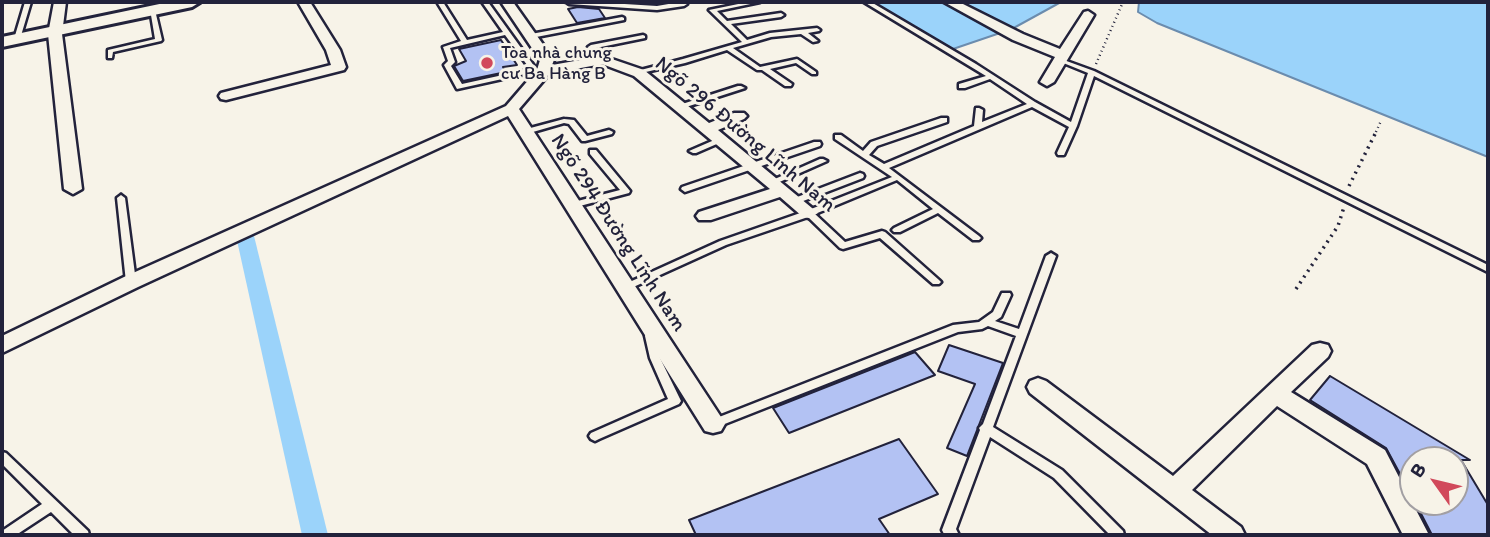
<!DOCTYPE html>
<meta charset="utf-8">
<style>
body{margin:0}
#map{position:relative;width:1490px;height:537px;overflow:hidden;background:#f7f3e8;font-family:Itim,sans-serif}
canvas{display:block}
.frame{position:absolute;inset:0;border:4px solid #22223b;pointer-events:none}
.north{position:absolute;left:1399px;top:446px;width:70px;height:70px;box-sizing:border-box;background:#f7f3e8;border:2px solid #a29fa3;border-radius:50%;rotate:304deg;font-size:19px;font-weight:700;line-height:28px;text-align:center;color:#22223b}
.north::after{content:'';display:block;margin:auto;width:24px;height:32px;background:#d1495b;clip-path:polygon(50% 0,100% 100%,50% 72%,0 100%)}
</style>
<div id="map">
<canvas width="1490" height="537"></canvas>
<div class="frame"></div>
<div class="north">B</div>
</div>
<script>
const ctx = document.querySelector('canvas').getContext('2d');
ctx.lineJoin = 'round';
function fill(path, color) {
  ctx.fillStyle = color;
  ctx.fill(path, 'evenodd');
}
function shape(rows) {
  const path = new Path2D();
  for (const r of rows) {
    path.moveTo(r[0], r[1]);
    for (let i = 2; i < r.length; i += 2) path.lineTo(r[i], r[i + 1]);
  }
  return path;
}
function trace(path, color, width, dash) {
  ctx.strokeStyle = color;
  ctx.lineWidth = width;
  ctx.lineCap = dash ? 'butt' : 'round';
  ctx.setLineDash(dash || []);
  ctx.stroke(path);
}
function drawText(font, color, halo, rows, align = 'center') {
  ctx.font = font + ' Itim,sans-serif';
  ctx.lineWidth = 6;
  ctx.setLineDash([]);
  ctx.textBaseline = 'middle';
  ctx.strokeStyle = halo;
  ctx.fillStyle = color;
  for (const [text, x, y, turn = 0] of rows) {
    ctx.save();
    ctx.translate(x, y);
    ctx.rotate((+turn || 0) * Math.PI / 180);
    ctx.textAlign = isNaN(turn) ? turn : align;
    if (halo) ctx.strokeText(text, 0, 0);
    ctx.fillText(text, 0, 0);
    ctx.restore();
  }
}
const water = shape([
 [871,2,944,2,1003,32,953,49,871,2],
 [955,2,1061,2,1010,30,955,2],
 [1139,2,1488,2,1488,157,1157,23,1138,12,1139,2]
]);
const canal = shape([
 [245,230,254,236,328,535,302,535,236,236,245,230]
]);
const building = shape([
 [578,7,599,9,605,18,577,23,568,9,578,7],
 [501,40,517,65,503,67,506,72,463,81,454,66,466,61,459,49,501,40],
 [949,345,1003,363,967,456,947,448,975,384,938,371,949,345],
 [915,352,935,375,789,433,773,408,915,352],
 [1330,376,1470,460,1461,460,1488,505,1488,535,1432,535,1415,502,1455,502,1455,460,1413,460,1413,498,1386,448,1310,400,1330,376],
 [899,439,938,494,879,519,890,535,696,535,689,520,899,439]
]);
const pathFar1 = shape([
 [1096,64,1123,2],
 [1374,136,1381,121]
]);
const path = shape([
 [1349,186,1375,134],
 [1296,289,1338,226,1344,207]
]);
const service = shape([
 [25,2,31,2,20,39,17,41,14,39,25,2],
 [437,2,443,2,467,40,503,32,482,2,488,2,537,70,534,72,457,89,444,65,448,61,443,47,461,41,437,2],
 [505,35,530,69,462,84,451,66,455,62,450,48,505,35],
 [566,2,592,2,657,6,680,2,686,2,687,4,684,6,657,10,569,4,566,2],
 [748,2,760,2,717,11,727,21,781,13,784,15,781,17,731,24,747,40,770,33,817,28,820,30,819,31,808,33,818,41,813,42,801,34,771,37,733,48,760,67,797,59,816,72,816,74,812,74,796,63,770,69,792,84,791,86,785,86,762,70,757,70,727,50,685,63,637,74,633,72,683,59,742,42,709,10,748,2],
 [864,2,871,2,976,64,1035,102,1071,122,1088,73,1056,60,1061,59,1094,71,1488,265,1488,272,1094,76,1077,126,1064,155,1058,155,1057,153,1069,127,1032,107,889,168,979,236,981,238,979,240,973,240,938,213,900,232,894,232,892,230,894,228,933,209,897,180,815,214,845,242,882,231,885,232,939,280,941,282,939,284,933,284,880,238,843,249,840,248,808,217,726,245,629,289,623,289,621,287,623,285,720,241,806,211,892,177,835,139,835,135,841,135,863,151,871,142,941,118,947,118,947,122,877,146,869,155,884,164,974,126,976,108,979,108,983,110,982,122,1027,104,990,79,965,88,959,88,959,84,986,76,864,2],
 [150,9,155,10,162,40,161,41,113,52,112,58,108,58,108,50,155,39,150,9],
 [622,17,624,18,624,20,531,38,528,36,531,34,622,17],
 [643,35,645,36,645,38,596,48,606,60,603,62,601,61,588,47,591,45,643,35],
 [738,86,741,86,745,88,683,108,677,108,676,106,738,86],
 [564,119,574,120,587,136,609,130,613,132,612,134,585,141,582,141,569,124,564,123,526,134,522,132,523,130,564,119],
 [719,138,722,138,726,140,696,153,693,153,689,151,719,138],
 [814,142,820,142,821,144,820,146,688,191,685,192,681,189,682,187,814,142],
 [590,150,596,150,630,191,629,193,576,207,570,207,569,205,570,203,620,190,590,154,590,150],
 [820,159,823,159,827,161,775,184,769,184,768,182,820,159],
 [860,173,863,174,864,176,863,178,798,203,795,204,791,201,792,199,860,173],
 [121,195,125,198,136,282,131,285,126,282,117,198,121,195],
 [1051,253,1056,256,993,427,1062,470,1123,531,1124,535,1110,535,1054,478,990,437,956,529,959,535,944,534,942,530,980,430,979,428,983,424,1016,336,988,326,982,329,958,332,717,427,713,429,709,427,707,424,709,421,953,325,979,322,993,312,1002,293,1010,293,1011,295,1001,317,995,321,1019,329,1046,256,1051,253],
 [650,332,654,333,655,336,660,358,681,401,679,404,599,439,595,441,591,439,589,436,591,433,668,399,650,358,645,336,646,333,650,332],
 [2,452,6,453,88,531,89,535,74,535,51,512,16,535,2,535,2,531,42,504,2,464,2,452]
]);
const minor = shape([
 [54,2,66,2,62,34,82,189,73,194,64,189,48,34,54,2],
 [298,2,310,2,340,50,346,67,344,70,226,100,221,99,219,96,221,93,331,65,326,50,298,2],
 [501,2,513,2,554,60,552,65,603,56,644,70,709,123,734,113,744,113,747,116,744,119,718,130,818,213,809,218,803,217,780,197,711,220,699,220,696,216,699,212,770,189,634,76,602,64,549,74,519,109,721,417,725,424,721,431,713,433,705,431,508,116,138,287,2,353,2,336,124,277,506,106,537,70,540,60,501,2],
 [944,2,959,2,1023,34,1060,49,1084,12,1088,11,1094,15,1054,82,1047,86,1040,82,1055,57,1013,40,944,2],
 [1320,343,1328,345,1331,351,1328,357,1291,392,1385,450,1429,535,1403,535,1367,464,1277,406,1192,490,1241,527,1245,535,1212,535,1030,393,1027,387,1030,381,1038,378,1046,381,1173,476,1312,345,1320,343]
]);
const secondary = shape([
 [169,2,200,2,192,7,2,47,2,37,169,2]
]);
const markers = [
 [487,63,7,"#d1495b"]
];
const farPoinames = [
 ["Tòa nhà chung",501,53],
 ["cư Ba Hàng B",501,74]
];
const streetNames = [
 ["Ngõ 296 Đường Lĩnh Nam",745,135,40],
 ["Ngõ 294 Đường Lĩnh Nam",618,233,57]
];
fill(water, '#9bd3fa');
trace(water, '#6b8cae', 2);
fill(canal, '#9bd3fa');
fill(building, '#b3c2f3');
trace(building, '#22223b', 2);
trace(service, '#22223b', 5);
trace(minor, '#22223b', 5);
trace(secondary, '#22223b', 6);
trace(pathFar1, '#22223b', 2.5, [1, 3.5]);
trace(path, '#22223b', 3.5, [2, 5]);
fill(service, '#f7f3e8');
fill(minor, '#f7f3e8');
fill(secondary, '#f7f3e8');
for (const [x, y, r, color] of markers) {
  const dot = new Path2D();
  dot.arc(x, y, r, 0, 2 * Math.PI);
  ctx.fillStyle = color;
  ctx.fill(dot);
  trace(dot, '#f7f3e8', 2.5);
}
drawText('18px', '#22223b', '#f7f3e8', farPoinames, 'left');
drawText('21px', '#22223b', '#f7f3e8', streetNames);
</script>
